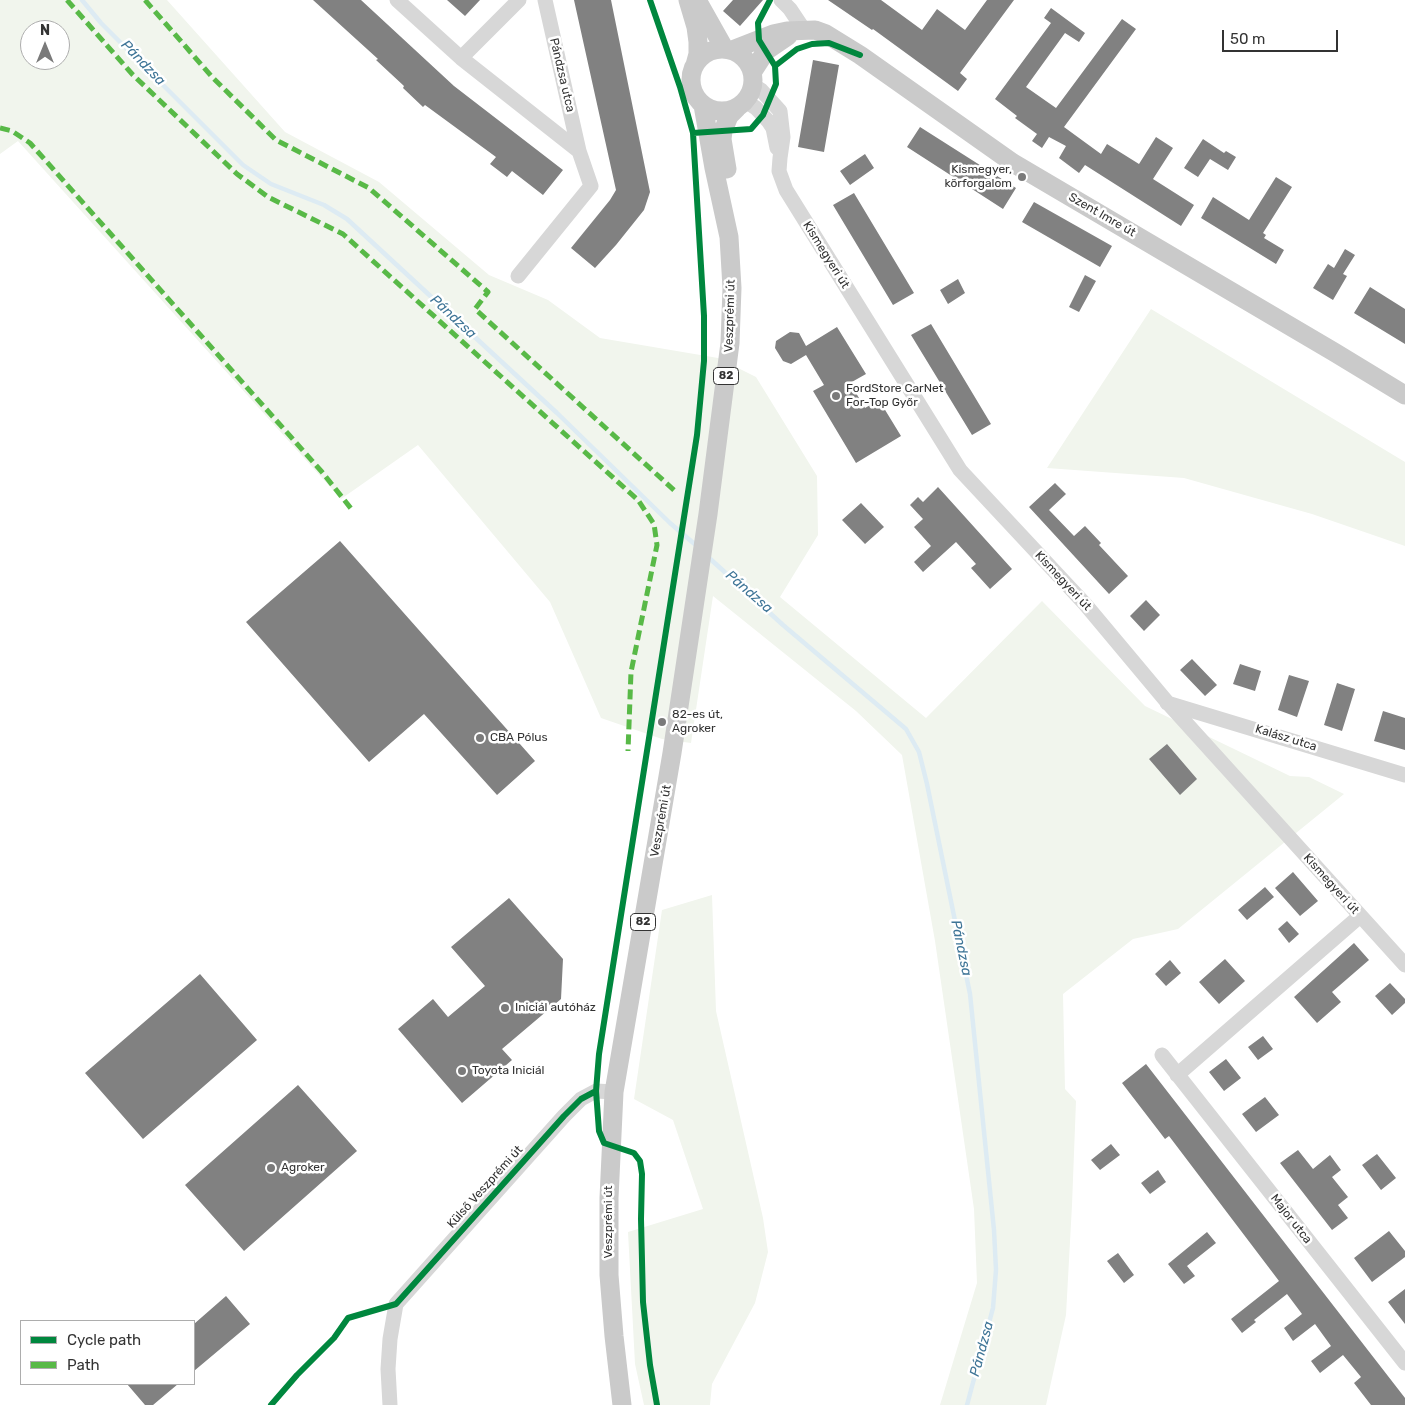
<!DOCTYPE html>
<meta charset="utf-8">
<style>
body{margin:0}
#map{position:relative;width:1405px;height:1405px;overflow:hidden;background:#fff;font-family:Rubik,sans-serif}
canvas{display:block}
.legend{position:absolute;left:20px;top:1320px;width:175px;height:65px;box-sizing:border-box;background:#fff;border:1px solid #adadad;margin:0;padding:6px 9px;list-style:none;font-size:15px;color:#333}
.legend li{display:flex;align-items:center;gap:10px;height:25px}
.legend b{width:25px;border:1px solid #adadad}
.north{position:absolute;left:20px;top:20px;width:50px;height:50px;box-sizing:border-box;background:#fff;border:1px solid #adadad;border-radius:50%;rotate:0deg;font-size:14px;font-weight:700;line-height:20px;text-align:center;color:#333}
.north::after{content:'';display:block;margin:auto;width:18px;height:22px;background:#7a7a7a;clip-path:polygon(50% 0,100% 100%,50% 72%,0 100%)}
.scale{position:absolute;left:1222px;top:30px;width:116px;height:22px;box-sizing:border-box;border:2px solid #333;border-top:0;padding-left:6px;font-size:15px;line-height:18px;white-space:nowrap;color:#333;-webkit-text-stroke:4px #fff;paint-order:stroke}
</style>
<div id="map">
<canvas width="1405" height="1405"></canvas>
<ul class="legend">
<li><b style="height:6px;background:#00873e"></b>Cycle path</li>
<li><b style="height:6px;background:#58b947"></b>Path</li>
</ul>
<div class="north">N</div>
<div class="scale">50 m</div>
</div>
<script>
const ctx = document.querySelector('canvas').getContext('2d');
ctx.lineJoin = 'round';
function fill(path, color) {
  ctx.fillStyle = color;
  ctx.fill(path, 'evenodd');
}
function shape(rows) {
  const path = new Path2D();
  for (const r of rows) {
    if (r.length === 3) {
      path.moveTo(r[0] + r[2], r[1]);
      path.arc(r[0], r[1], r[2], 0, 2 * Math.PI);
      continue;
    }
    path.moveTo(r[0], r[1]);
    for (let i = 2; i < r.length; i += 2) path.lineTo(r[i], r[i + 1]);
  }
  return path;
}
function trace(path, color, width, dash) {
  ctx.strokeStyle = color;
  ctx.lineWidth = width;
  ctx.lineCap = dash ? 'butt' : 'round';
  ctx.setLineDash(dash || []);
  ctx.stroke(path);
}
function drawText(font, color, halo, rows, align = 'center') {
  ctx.font = font + ' Rubik,sans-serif';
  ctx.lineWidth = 5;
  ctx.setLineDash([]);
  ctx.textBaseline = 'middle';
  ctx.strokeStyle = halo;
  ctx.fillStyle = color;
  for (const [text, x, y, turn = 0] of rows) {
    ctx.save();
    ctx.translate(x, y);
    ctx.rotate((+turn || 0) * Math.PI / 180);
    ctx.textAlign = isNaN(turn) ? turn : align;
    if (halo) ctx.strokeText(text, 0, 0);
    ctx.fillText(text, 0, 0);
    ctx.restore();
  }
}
const green = shape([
 [0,0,167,0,285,132,379,182,489,275,548,300,600,338,718,358,756,377,817,476,818,535,780,597,926,718,1042,601,1145,706,1290,776,1309,777,1344,794,1178,929,1133,939,1063,994,1065,1089,1076,1101,1072,1205,1066,1315,1046,1405,940,1405,977,1283,974,1209,935,941,902,755,856,711,713,596,691,743,662,739,601,718,550,602,418,445,341,499,18,141,0,154],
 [30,30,60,30,60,60,30,60],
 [1151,309,1405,462,1405,546,1312,514,1184,478,1047,468],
 [712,895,716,1011,763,1218,768,1252,755,1303,712,1384,710,1405,644,1405,635,1364,628,1232,703,1209,673,1120,634,1099,662,910]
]);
const stream = shape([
 [82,0,101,23,243,165,271,184,324,205,347,219,557,413,670,523,698,547],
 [707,556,783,625,906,729,919,752,927,784,970,994,994,1230,996,1270,993,1308,967,1405]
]);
const building = shape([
 [313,0,361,0,454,86,563,170,543,195,512,171,507,177,490,164,496,157,425,105,423,107,403,88,404,86,376,60,378,59],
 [447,0,480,0,465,16],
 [574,0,611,0,650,192,644,210,616,245,595,268,571,248,610,200,616,190],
 [733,0,763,0,740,26,723,11],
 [828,0,881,0,922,30,937,9,965,30,987,0,1014,0,960,73,967,79,958,91,873,29,872,30],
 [1051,8,1085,33,1079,42,1065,33,1026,87,1056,108,1122,19,1136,29,1064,127,1101,154,1107,144,1139,164,1156,137,1173,148,1153,179,1194,205,1181,226,1085,165,1079,173,1059,158,1066,146,1049,137,1042,148,1032,141,1037,134,1015,118,1017,116,995,99,1051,23,1044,18],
 [813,60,839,65,824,152,798,147],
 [920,127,1016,188,1003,209,907,147],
 [1203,139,1224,153,1226,151,1236,157,1228,170,1210,159,1198,177,1184,168],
 [865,154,874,168,850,185,840,171],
 [1276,177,1292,187,1263,233,1266,235,1264,238,1284,250,1276,264,1201,218,1213,197,1249,220],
 [854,193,914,293,893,305,833,205],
 [1034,202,1112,246,1100,267,1022,222],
 [1345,249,1355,255,1343,274,1347,276,1333,300,1313,288,1328,264,1334,268],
 [1085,275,1096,281,1079,312,1069,307],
 [958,279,965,293,948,304,940,290],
 [1370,287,1405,309,1405,344,1354,313],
 [931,324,991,424,972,435,911,335],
 [837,327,866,374,850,383,865,408,879,400,901,436,856,463,813,391,824,385,806,355,791,364,783,361,775,348,776,341,790,332,799,333,806,346],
 [1055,483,1066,494,1049,510,1074,536,1085,526,1101,543,1099,545,1128,576,1109,594,1029,507],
 [938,487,1012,569,990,589,971,568,976,564,956,542,923,572,914,562,931,546,914,527,923,519,910,505,918,497,923,502],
 [861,503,884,527,865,544,842,520],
 [340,541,535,761,497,795,424,714,369,762,246,622],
 [1146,600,1160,615,1144,631,1130,616],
 [1192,659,1217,685,1205,696,1180,670],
 [1240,664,1261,671,1255,691,1233,684],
 [1289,675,1309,681,1297,717,1278,710],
 [1337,683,1355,689,1342,731,1324,725],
 [1383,711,1405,718,1405,750,1374,741],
 [1167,744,1197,779,1180,795,1149,759],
 [1293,872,1318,901,1300,916,1275,888],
 [1265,887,1274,897,1247,920,1238,910],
 [509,898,563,959,561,999,502,1049,512,1060,462,1103,398,1029,433,999,448,1017,485,986,451,947],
 [1287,921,1299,934,1289,943,1278,929],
 [1354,943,1369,960,1332,992,1341,1002,1317,1023,1294,997],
 [1225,959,1245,981,1219,1004,1199,982],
 [1170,960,1181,973,1166,986,1155,974],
 [200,974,257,1040,143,1139,85,1073],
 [1390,983,1405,999,1405,1003,1392,1015,1375,996],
 [1263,1036,1273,1049,1258,1060,1248,1047],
 [1226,1059,1241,1078,1224,1091,1209,1072],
 [1146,1064,1405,1398,1405,1405,1371,1405,1354,1383,1361,1377,1343,1355,1320,1373,1311,1361,1331,1346,1315,1324,1293,1341,1284,1328,1302,1314,1287,1294,1254,1320,1256,1322,1242,1333,1231,1319,1279,1281,1169,1136,1165,1139,1122,1083],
 [298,1085,357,1151,244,1251,185,1185],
 [1265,1097,1279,1115,1256,1132,1242,1114],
 [1111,1144,1120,1155,1100,1170,1091,1160],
 [1298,1150,1313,1169,1330,1155,1341,1170,1332,1177,1348,1197,1338,1205,1348,1218,1332,1230,1280,1163],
 [1377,1154,1396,1178,1381,1190,1362,1165],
 [1158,1170,1166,1182,1150,1194,1141,1183],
 [1389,1231,1405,1251,1405,1257,1372,1282,1354,1258],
 [1207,1232,1216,1243,1187,1266,1195,1276,1184,1284,1168,1264],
 [1118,1253,1134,1275,1124,1283,1107,1261],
 [1405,1289,1405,1324,1388,1302],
 [226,1296,250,1324,194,1371,194,1324],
 [127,1384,178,1384,153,1405,145,1405]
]);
const minor = shape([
 [397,0,461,58,579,151],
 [781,0,790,9,804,30],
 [461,58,519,0],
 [753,85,761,90,780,111,783,137,780,158,779,171,786,190,960,470,1085,604,1167,702,1405,965],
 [743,104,750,104,756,108,769,122,773,128,777,148],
 [518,276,591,186,579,151,545,0],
 [1167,703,1405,775],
 [1162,1055,1405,1363],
 [1177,1075,1360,916],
 [390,1405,388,1369,390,1339,396,1304,564,1116,581,1099,596,1091,614,1092]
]);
const major = shape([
 [688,0,696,27,698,42,698,54,695,65],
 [697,0,724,48],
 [722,80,31],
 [732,50,773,34,787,31,815,30,826,34,860,55,1013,163,1334,352,1405,395],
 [753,71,766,51,788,36],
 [727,169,722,139,723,131,729,116,737,108],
 [622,1405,614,1336,609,1275,609,1198,614,1092,672,753,708,514,730,343,732,288,729,237,714,168,703,105]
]);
const quiet = shape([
 [67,0,133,75,237,174,268,197,343,234,638,500,654,524,657,545,631,672,628,751],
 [145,0,213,78,276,140,369,188,488,292,475,309,675,491],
 [0,128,12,131,30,143,322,472,353,511]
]);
const cycleway = shape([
 [650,0,680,87,693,133,704,316,704,361,697,435,599,1054,596,1091,599,1131,604,1143,634,1153,640,1161,642,1174,641,1219,643,1302,650,1365,657,1405],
 [775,66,797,49,812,44,829,43,860,55],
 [693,133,751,129,763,115,776,84,775,66,759,40,758,23,770,0],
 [271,1405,297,1375,334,1338,348,1318,396,1304,564,1116,581,1099,596,1091]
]);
const markers = [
 [1022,177,5,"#7a7a7a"],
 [836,396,5,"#7a7a7a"],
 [662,722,5,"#7a7a7a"],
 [480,738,5,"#7a7a7a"],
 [505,1008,5,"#7a7a7a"],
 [462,1071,5,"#7a7a7a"],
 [271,1168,5,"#7a7a7a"]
];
const shields = [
 [726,376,25],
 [643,922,25]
];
const shieldNames = [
 ["82",726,376],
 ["82",643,922]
];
const streetNames = [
 ["Pándzsa utca",562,75,77],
 ["Szent Imre út",1102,215,30],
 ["Kismegyeri út",826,255,58],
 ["Veszprémi út",730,316,-88],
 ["Kismegyeri út",1063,581,47],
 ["Kalász utca",1286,738,17],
 ["Veszprémi út",661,821,-80],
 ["Kismegyeri út",1331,884,48],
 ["Külső Veszprémi út",485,1187,-48],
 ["Major utca",1291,1219,52],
 ["Veszprémi út",609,1222,-90]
];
const poiNames = [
 ["Kismegyer,",1012,170,"right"],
 ["körforgalom",1012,184,"right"],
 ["FordStore CarNet",846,389],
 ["For-Top Győr",846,403],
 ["82-es út,",672,715],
 ["Agroker",672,729],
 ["CBA Pólus",490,738],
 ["Iniciál autóház",515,1008],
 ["Toyota Iniciál",472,1071],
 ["Agroker",281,1168]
];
const waterNames = [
 ["Pándzsa",143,63,46],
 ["Pándzsa",453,317,43],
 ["Pándzsa",749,592,41],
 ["Pándzsa",961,948,78],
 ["Pándzsa",982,1349,-75]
];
fill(green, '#f1f5ed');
trace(stream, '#ddebf3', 4.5);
fill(building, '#818181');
trace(minor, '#d7d7d7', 15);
trace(major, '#cacaca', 19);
trace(quiet, '#58b947', 5, [10, 5]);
trace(cycleway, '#00873e', 6);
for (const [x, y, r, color] of markers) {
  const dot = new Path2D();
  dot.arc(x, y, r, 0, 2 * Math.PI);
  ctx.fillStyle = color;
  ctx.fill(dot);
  trace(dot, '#fff', 2);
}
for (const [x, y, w] of shields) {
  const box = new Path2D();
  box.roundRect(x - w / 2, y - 8.5, w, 17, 4);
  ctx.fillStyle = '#fff';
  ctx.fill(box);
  trace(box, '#333', 1);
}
drawText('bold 11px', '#333', null, shieldNames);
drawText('12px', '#333', '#fff', streetNames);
drawText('12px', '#333', '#fff', poiNames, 'left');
drawText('italic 14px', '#3f7597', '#fff', waterNames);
</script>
